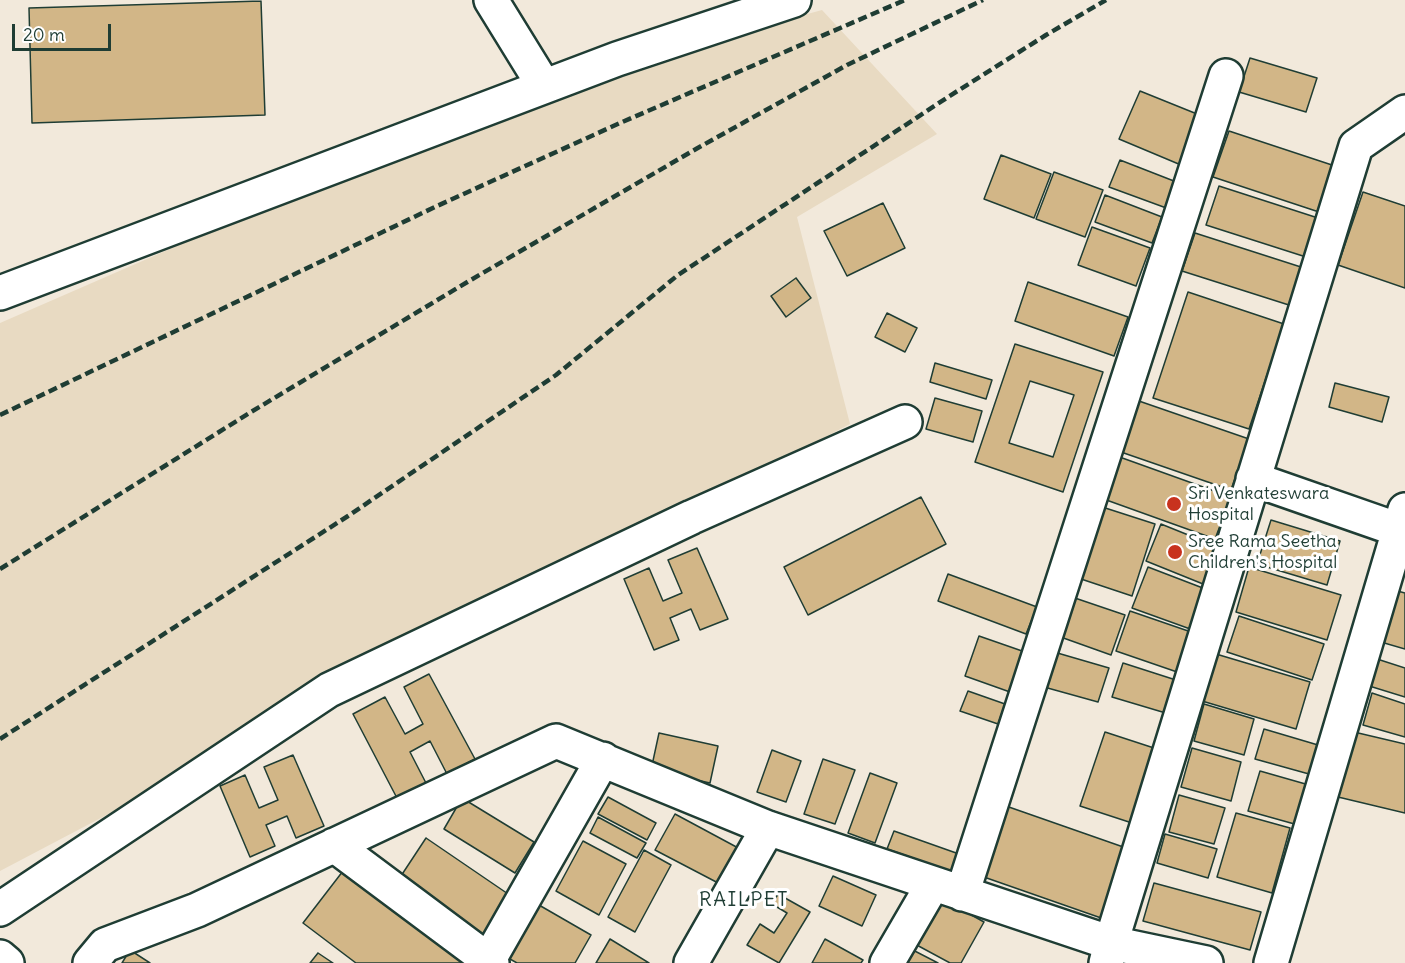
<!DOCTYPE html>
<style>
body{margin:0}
#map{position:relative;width:1405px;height:963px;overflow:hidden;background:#f2e9db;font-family:Delius,sans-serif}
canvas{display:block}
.scale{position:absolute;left:12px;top:24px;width:99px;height:27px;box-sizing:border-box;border:3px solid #1f3d34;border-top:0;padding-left:8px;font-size:18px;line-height:21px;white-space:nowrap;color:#1f3d34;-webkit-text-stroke:4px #fff;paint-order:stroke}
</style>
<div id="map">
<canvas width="1405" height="963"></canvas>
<div class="scale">20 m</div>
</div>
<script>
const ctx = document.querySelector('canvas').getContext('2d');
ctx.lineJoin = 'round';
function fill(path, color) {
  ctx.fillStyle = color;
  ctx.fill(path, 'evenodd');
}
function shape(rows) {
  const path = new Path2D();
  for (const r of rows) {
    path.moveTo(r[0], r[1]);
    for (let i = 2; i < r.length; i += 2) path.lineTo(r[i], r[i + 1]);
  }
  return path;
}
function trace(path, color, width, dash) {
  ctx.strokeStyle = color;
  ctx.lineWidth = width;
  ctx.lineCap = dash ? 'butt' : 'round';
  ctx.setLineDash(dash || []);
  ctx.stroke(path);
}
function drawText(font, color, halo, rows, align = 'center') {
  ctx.font = font + ' Delius,sans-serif';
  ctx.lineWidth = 6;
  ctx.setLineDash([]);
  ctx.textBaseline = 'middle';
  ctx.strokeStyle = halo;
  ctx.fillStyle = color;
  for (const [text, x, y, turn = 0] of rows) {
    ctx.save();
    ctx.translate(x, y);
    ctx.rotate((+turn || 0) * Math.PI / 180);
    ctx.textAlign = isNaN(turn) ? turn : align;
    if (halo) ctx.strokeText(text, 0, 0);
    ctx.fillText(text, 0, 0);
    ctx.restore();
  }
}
const built = shape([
 [822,10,937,134,797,217,850,424,0,871,0,323,544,86]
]);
const building = shape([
 [261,1,265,115,32,123,29,8,261,1],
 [1250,58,1317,78,1306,112,1239,92,1250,58],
 [1140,91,1202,116,1181,165,1119,139,1140,91],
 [1229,131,1335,166,1319,212,1213,177,1229,131],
 [1001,155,1051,174,1034,218,984,199,1001,155],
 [1120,160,1179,183,1169,209,1109,187,1120,160],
 [1054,172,1103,190,1085,237,1036,219,1054,172],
 [1219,186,1318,218,1306,257,1206,225,1219,186],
 [1363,192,1405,206,1405,288,1338,265,1363,192],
 [1105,195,1162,217,1152,243,1095,222,1105,195],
 [883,203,905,248,847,276,824,231,883,203],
 [1092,227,1150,248,1136,286,1078,265,1092,227],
 [1195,233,1304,268,1292,306,1182,271,1195,233],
 [796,278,811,298,786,317,771,296,796,278],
 [1028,282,1128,317,1114,356,1015,321,1028,282],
 [1188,292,1284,324,1249,429,1153,398,1188,292],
 [887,313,917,328,905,352,875,337,887,313],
 [1015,344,1103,372,1063,492,975,462,1015,344],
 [1030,381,1074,395,1053,457,1009,443,1030,381],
 [935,363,992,380,986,399,930,382,935,363],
 [1335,383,1389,397,1382,422,1329,407,1335,383],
 [935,398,982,411,973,442,926,429,935,398],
 [1136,400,1249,439,1231,490,1118,451,1136,400],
 [1114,455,1231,497,1215,539,1098,497,1114,455],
 [921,497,946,544,808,615,784,567,921,497],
 [1096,505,1155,524,1132,596,1072,576,1096,505],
 [1271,520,1340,541,1327,585,1257,564,1271,520],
 [1161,524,1223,549,1208,586,1146,561,1161,524],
 [697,548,728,619,700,630,691,609,670,618,679,640,654,650,624,579,649,568,663,601,682,593,668,560,697,548],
 [1148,567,1208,590,1193,630,1132,608,1148,567],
 [1249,567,1341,595,1327,640,1236,612,1249,567],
 [948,574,1037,607,1026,634,938,601,948,574],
 [1390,589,1405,593,1405,649,1374,640,1390,589],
 [1069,596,1125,615,1111,655,1055,635,1069,596],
 [1130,611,1194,633,1180,673,1116,651,1130,611],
 [1239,616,1324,644,1312,680,1227,652,1239,616],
 [979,636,1025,652,1010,692,965,676,979,636],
 [1054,652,1109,668,1098,702,1044,687,1054,652],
 [1216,654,1310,682,1296,729,1202,701,1216,654],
 [1374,658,1405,668,1405,697,1366,685,1374,658],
 [1123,663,1179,681,1169,714,1112,697,1123,663],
 [429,674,475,759,447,774,430,741,410,752,427,785,398,800,353,714,385,697,405,734,423,724,404,687,429,674],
 [968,691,1005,704,998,724,960,711,968,691],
 [1372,693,1405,704,1405,737,1363,725,1372,693],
 [1204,704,1254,719,1244,755,1194,741,1204,704],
 [1264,729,1318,745,1309,774,1255,759,1264,729],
 [1105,732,1157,749,1132,823,1080,806,1105,732],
 [1354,732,1405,744,1405,813,1338,797,1354,732],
 [659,733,718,746,710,783,651,770,659,733],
 [1192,748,1241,762,1231,801,1181,787,1192,748],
 [772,750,801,761,786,802,757,792,772,750],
 [293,755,324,826,296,838,287,816,266,825,275,846,250,857,220,786,245,775,259,808,278,800,264,767,293,755],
 [823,759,855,770,835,824,804,814,823,759],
 [1260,771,1309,785,1298,825,1248,811,1260,771],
 [870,773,897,783,875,843,848,833,870,773],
 [1179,795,1225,808,1214,844,1169,832,1179,795],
 [608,797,656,823,647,840,598,814,608,797],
 [462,798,534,842,515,873,444,829,462,798],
 [1006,806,1129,849,1104,919,981,876,1006,806],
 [1236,813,1290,828,1272,893,1217,877,1236,813],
 [675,814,742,850,722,885,655,850,675,814],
 [598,817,646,843,637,858,590,833,598,817],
 [894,831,959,854,953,872,887,849,894,831],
 [1165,834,1217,849,1208,878,1157,863,1165,834],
 [426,838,514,898,485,941,397,882,426,838],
 [583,841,626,864,599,915,556,891,583,841],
 [644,850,671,865,635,932,608,917,644,850],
 [343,871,465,963,356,963,303,923,343,871],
 [833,876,876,895,862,926,819,906,833,876],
 [1154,883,1261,912,1250,950,1143,921,1154,883],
 [778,894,810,912,779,963,747,945,760,924,774,933,787,913,772,904,778,894],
 [939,897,984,922,961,963,950,963,913,943,939,897],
 [532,901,591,935,575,963,517,963,501,954,532,901],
 [610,939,649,963,596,963,610,939],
 [825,939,863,960,861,963,812,963,825,939],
 [907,947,938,963,899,963,907,947],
 [130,950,150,963,122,963,130,950],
 [318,953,333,963,310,963,318,953]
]);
const minor = shape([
 [491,0,544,86],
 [0,293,617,59,794,0],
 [1253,479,1405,532],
 [334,845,492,963],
 [962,894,1226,76],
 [0,909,329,690,692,517,905,422],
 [0,957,7,963],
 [90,963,105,945,197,910,556,741,768,828,1111,943,1106,963],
 [487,963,603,759],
 [691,963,768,828],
 [887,963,933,884],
 [1206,963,1111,943,1356,146,1405,112],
 [1271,963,1405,510]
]);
const rail = shape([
 [0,415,437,206,620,123,905,0],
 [0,569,251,412,469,281,696,149,847,65,983,0],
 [0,739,348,516,556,375,678,275,948,97,1046,35,1106,0]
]);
const markers = [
 [1174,504,8,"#c8321e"],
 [1175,552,8,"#c8321e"]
];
const poiNames = [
 ["Sri Venkateswara",1188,494],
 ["Hospital",1188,515],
 ["Sree Rama Seetha",1188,542],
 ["Children's Hospital",1188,563]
];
const neighbourhoodNames = [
 ["RAILPET",744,900]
];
fill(built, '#e8dac2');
fill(building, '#d2b687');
trace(building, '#1f3d34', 1.5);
trace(minor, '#1f3d34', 38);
trace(minor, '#fff', 33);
trace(rail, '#1f3d34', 4.5, [9, 4.5]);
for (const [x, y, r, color] of markers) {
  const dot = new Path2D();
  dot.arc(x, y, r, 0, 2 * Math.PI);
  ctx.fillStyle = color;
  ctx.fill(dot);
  trace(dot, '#fff', 2);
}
drawText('18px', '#1f3d34', '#fff', poiNames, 'left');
ctx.letterSpacing = '1.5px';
drawText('20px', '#1f3d34', '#fff', neighbourhoodNames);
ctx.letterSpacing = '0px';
</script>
